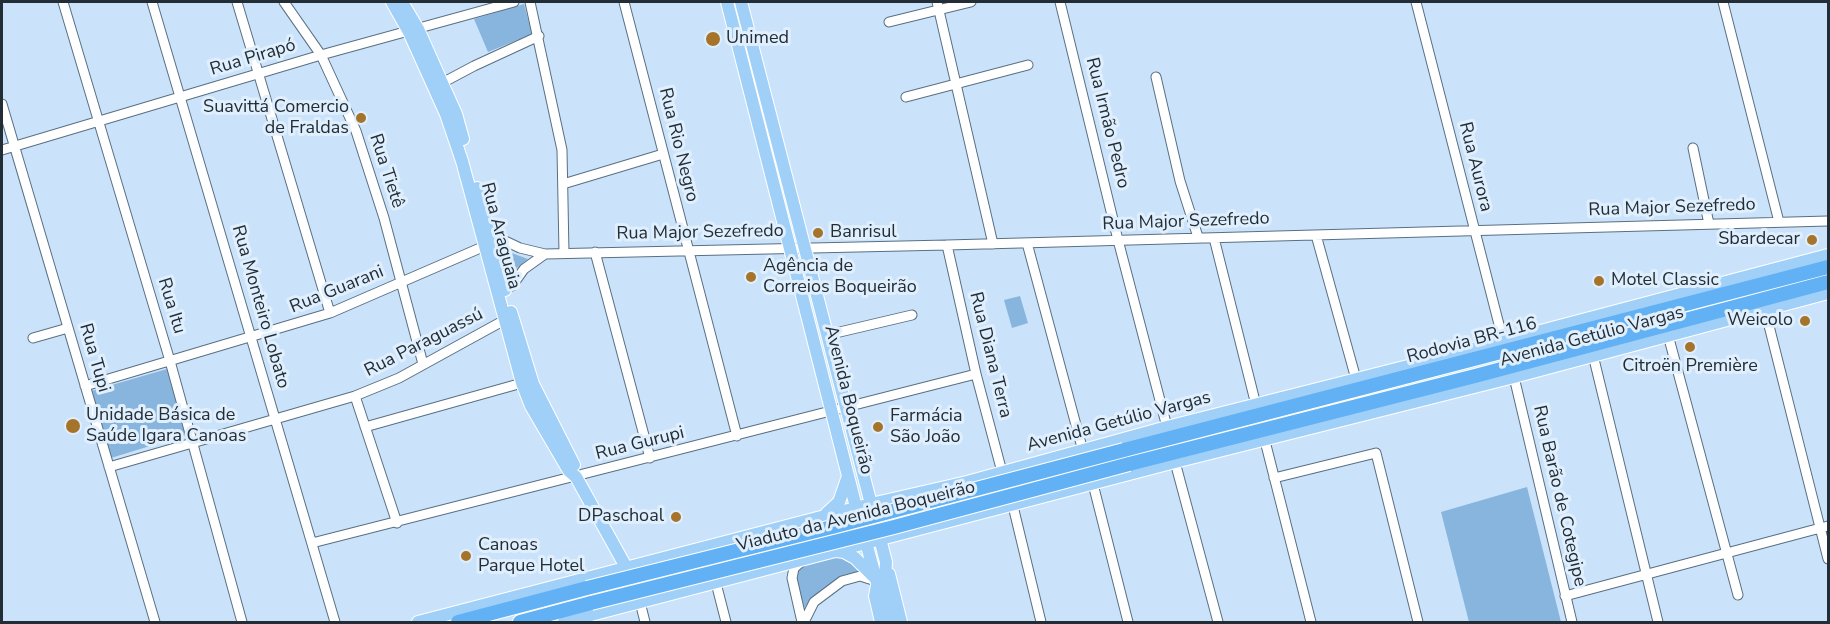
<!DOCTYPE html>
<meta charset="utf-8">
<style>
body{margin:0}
#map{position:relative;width:1830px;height:624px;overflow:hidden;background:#cbe3fa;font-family:"Nunito Sans",sans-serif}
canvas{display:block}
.frame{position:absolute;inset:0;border:3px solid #232d35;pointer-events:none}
</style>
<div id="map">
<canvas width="1830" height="624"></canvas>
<div class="frame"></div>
</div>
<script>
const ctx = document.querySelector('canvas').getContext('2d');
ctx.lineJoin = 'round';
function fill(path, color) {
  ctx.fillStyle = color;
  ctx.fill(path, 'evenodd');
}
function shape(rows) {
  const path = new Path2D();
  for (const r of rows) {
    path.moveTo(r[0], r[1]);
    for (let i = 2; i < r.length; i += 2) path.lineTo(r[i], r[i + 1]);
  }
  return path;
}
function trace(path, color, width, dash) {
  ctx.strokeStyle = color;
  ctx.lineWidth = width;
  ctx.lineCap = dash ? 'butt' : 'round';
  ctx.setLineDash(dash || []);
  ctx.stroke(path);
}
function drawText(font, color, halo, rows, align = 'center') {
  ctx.font = font + ' "Nunito Sans",sans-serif';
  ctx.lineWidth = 6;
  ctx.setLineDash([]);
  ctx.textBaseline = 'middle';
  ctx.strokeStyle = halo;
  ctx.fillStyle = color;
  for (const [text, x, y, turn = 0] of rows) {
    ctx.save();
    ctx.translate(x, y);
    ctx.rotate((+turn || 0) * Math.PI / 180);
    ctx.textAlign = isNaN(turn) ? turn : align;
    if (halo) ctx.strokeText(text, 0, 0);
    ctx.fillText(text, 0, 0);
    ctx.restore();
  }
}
const green = shape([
 [524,4,532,34,488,52,474,19],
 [498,248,528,259,518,267,507,285],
 [1020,296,1028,323,1012,328,1004,300],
 [167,369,186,435,111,458,91,391],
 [1527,487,1561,622,1469,622,1441,512],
 [841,556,849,559,862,574,844,576,837,580,814,597,803,609,796,584,798,569,803,565,831,557]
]);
const minor = shape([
 [63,2,170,361,242,622],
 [152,2,335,622],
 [237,2,330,313],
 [284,2,321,55,356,131,384,218,423,364],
 [530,2,562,150,564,253],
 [624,2,737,436],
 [937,2,993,244],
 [1060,2,1118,240,1167,427],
 [1416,2,1503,340],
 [1723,2,1779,222],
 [889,22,971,2],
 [1156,77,1180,181,1198,237],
 [442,83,474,66,539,36],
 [906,97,1028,65],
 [2,104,155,622],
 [1693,148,1709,224],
 [2,150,321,55,514,2],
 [563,184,663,154],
 [1316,235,1356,379],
 [1214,238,1256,405],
 [1027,243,1083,451],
 [947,245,976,374,1002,472],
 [595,252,650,458],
 [499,289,512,286,524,269,545,254],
 [1765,310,1828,559],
 [827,335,912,315],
 [1668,335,1738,595],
 [33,338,68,328],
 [1593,355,1658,622],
 [1514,377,1572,622],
 [85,386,330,313,501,239,520,248,545,254,947,245,1828,221],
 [355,396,397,523],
 [365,427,522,383],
 [1265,441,1311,622],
 [1175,462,1218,622],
 [109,467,355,396,399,378,510,317],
 [1274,478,1376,453,1418,622],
 [1093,484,1128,622],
 [1013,506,1041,622],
 [312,543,976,374],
 [802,561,794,568,792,578,802,622],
 [716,583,726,622],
 [1565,596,1828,526],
 [640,602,645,622],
 [804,622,814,602,842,581,860,576,876,581]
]);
const major = shape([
 [392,2,409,32,446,114,462,161,522,383,531,406,569,471,576,477,626,567],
 [402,2,418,29,442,83,456,114,463,139],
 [727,2,858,515],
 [741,2,886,562,884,596],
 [477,188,505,290],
 [511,312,533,384,574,465],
 [826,514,839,502,847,479],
 [864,535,877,583,884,596,891,622],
 [836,551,844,552,855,558,874,577],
 [889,574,901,622],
 [877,585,875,596,881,622],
 [418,622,871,504,967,482,1167,427,1412,365,1828,255],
 [564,622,1175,462,1514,377,1828,293]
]);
const highway = shape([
 [1124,450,1828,267],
 [1129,464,1475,376,1828,282],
 [458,622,587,588],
 [520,622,591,603]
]);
const highwayBridge = shape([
 [587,588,836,526,1124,450],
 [591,603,894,527,1129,464]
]);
const markers = [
 [713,39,8,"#a6732b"],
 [361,118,6,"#a6732b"],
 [818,233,6,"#a6732b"],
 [1812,240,6,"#a6732b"],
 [751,277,6,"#a6732b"],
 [1599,281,6,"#a6732b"],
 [1805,321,6,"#a6732b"],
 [1690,347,6,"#a6732b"],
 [73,426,8,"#a6732b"],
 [878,427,6,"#a6732b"],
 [676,517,6,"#a6732b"],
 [466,556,6,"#a6732b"]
];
const poiNames = [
 ["Unimed",726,39],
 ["Suavittá Comercio",349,108,"right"],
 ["de Fraldas",349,129,"right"],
 ["Banrisul",830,233],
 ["Sbardecar",1800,240,"right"],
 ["Agência de",763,267],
 ["Correios Boqueirão",763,288],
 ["Motel Classic",1611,281],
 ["Weicolo",1793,321,"right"],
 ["Citroën Première",1690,367,"center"],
 ["Unidade Básica de",86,416],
 ["Saúde Igara Canoas",86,437],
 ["Farmácia",890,417],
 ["São João",890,438],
 ["DPaschoal",664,517,"right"],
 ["Canoas",478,546],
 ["Parque Hotel",478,567]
];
const streetNames = [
 ["Rua Pirapó",253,58,-17],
 ["Rua Irmão Pedro",1107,123,76],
 ["Rua Rio Negro",678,145,76],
 ["Rua Aurora",1475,167,76],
 ["Rua Tietê",386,171,72],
 ["Rua Major Sezefredo",1672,208,-2],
 ["Rua Major Sezefredo",1186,222,-2],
 ["Rua Major Sezefredo",700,233,-1],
 ["Rua Araguaia",500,236,75],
 ["Rua Guarani",337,290,-22],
 ["Rua Itu",171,306,73],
 ["Rua Monteiro Lobato",260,307,74],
 ["Avenida Getúlio Vargas",1592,337,-15],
 ["Rodovia BR-116",1472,341,-15],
 ["Rua Paraguassú",424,343,-27],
 ["Rua Diana Terra",990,355,76],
 ["Rua Tupi",94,358,74],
 ["Avenida Boqueirão",848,400,76],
 ["Avenida Getúlio Vargas",1119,422,-15],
 ["Rua Gurupi",640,444,-14],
 ["Rua Barão de Cotegipe",1559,496,77],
 ["Viaduto da Avenida Boqueirão",856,517,-14]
];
fill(green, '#87b5de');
trace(minor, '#596f82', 11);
trace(major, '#fff', 14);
trace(highway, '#fff', 16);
trace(minor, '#fff', 9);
trace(major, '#a0d0f8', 12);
trace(highway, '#61b1f4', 14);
trace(highwayBridge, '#fff', 16, []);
trace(highwayBridge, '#61b1f4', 14);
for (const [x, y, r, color] of markers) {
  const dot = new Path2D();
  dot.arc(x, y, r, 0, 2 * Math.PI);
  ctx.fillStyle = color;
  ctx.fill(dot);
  trace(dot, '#e0effd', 2);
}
drawText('18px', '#232d35', '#e0effd', poiNames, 'left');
drawText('18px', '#232d35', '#e0effd', streetNames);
</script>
